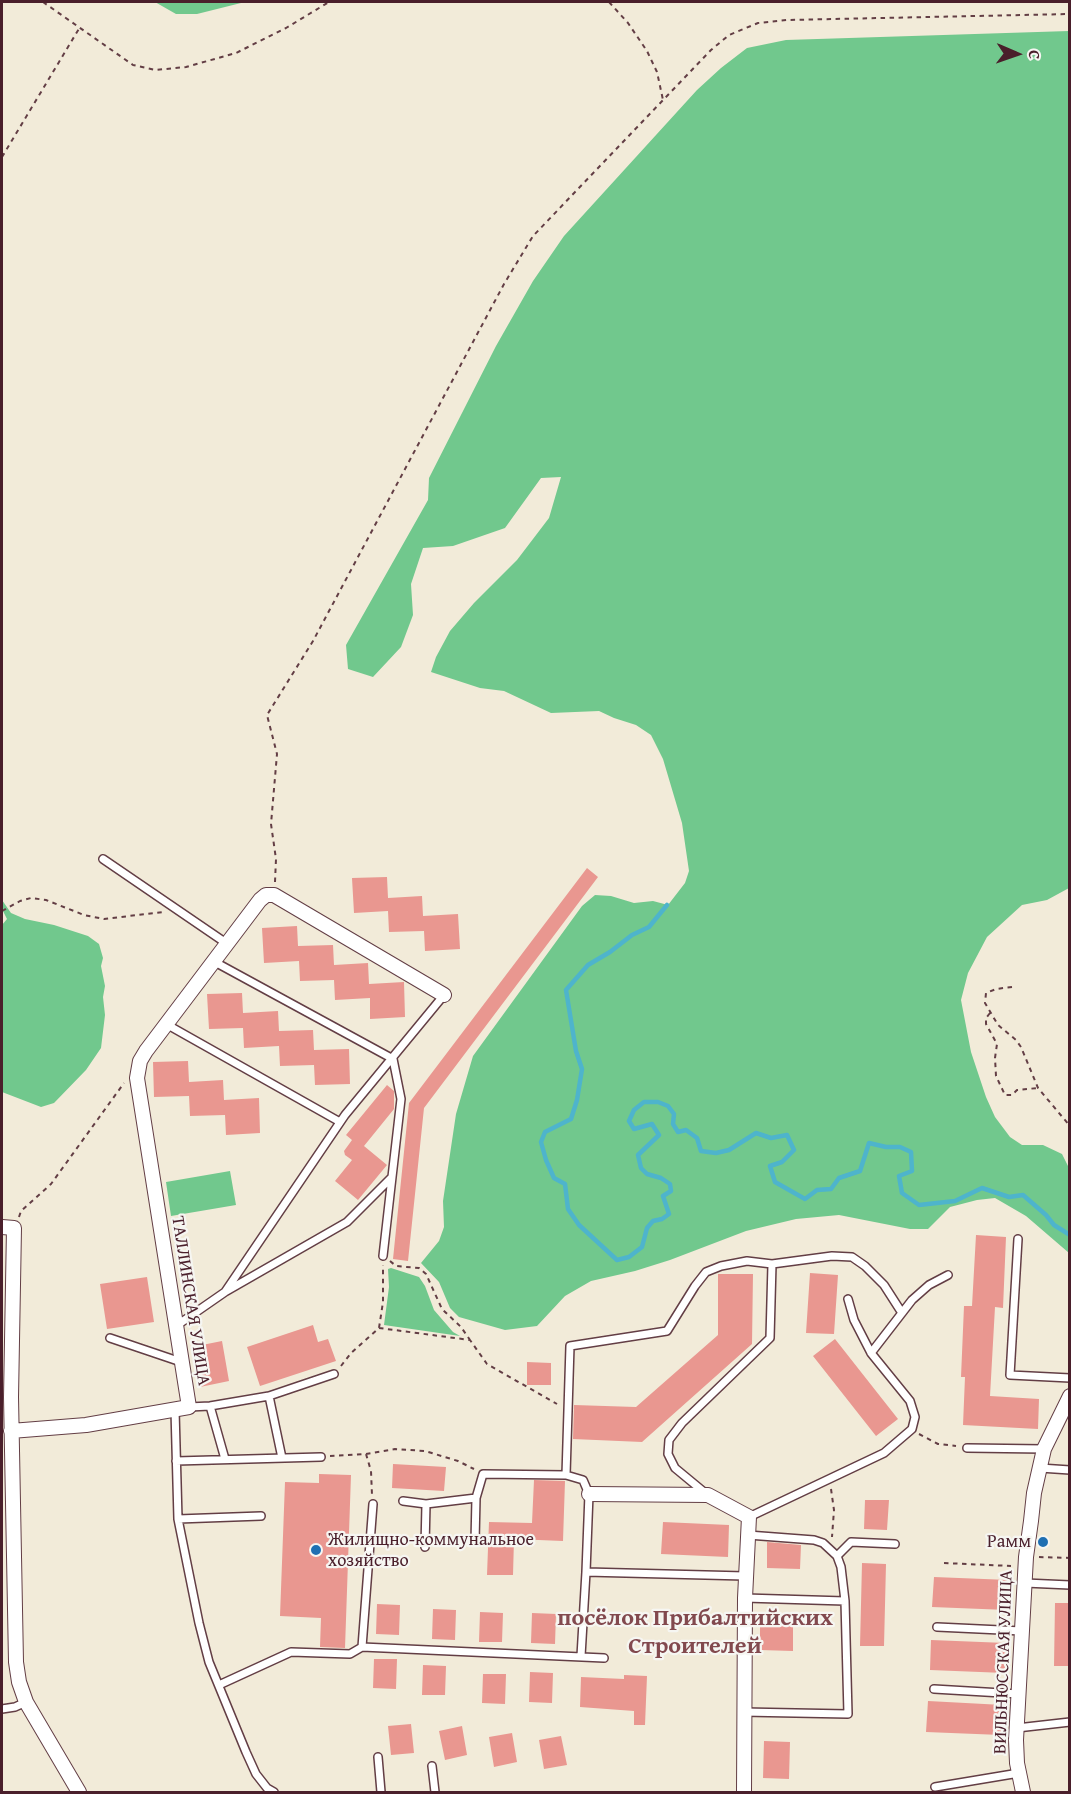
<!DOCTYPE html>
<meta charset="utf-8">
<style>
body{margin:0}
#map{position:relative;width:1071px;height:1794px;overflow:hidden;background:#f2ebd9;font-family:"Gentium Book Plus",serif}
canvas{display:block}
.frame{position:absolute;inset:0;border:3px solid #4a1f2b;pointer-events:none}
.north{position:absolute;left:987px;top:24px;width:60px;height:60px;-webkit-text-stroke:4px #f6f6f2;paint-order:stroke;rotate:92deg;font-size:16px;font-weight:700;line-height:24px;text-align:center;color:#4a1f2b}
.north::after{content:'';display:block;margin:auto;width:21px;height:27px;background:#4a1f2b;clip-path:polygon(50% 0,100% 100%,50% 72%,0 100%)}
</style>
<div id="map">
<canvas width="1071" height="1794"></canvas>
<div class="frame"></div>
<div class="north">С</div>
</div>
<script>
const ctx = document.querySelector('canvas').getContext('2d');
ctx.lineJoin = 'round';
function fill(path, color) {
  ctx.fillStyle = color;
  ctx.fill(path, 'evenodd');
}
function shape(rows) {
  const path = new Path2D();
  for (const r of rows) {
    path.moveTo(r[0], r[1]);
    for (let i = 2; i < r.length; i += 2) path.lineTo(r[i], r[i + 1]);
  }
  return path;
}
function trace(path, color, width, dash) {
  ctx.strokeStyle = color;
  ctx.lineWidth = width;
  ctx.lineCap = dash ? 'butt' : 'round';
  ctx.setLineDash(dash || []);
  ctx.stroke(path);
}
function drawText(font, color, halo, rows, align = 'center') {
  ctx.font = font + ' "Gentium Book Plus",serif';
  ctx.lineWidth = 4.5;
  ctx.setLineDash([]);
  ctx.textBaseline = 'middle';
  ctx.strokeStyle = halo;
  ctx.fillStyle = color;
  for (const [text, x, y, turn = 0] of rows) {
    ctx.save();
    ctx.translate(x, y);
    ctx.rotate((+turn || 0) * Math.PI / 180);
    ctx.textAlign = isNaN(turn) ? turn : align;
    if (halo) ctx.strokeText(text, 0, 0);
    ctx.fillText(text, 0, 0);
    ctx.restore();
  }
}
const green = shape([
 [155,2,245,2,197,14,176,14],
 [1069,31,1069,888,1047,900,1022,905,987,937,968,973,961,1000,971,1052,986,1097,995,1117,1010,1137,1022,1145,1043,1145,1062,1154,1069,1168,1069,1253,1026,1216,995,1198,977,1200,950,1207,928,1229,910,1229,839,1215,796,1219,746,1231,670,1260,635,1271,591,1281,565,1296,537,1326,505,1330,459,1317,450,1308,439,1282,421,1263,439,1241,444,1227,443,1201,456,1114,473,1056,582,906,595,895,611,896,634,903,653,901,668,905,685,883,689,871,682,823,663,759,651,735,636,725,614,718,599,711,551,713,504,691,480,688,431,672,436,657,450,631,474,603,517,560,549,518,561,477,541,478,505,528,453,546,423,548,411,584,413,615,401,647,373,677,348,669,346,645,428,500,429,478,496,346,533,281,564,236,697,90,721,68,747,48,786,40],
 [2,900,11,913,25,919,54,925,88,936,99,944,103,958,101,966,105,986,103,997,105,1015,101,1048,86,1070,54,1103,41,1107,2,1092,2,925,7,919,2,909],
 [230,1171,236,1205,171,1216,166,1182],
 [391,1268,419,1277,425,1286,434,1310,453,1332,460,1336,384,1325,389,1287,388,1269]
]);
const stream = shape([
 [667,905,649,927,632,935,610,952,588,965,566,990,576,1051,582,1069,577,1100,571,1119,545,1132,541,1142,546,1160,554,1178,565,1184,568,1209,579,1225,617,1260,629,1257,642,1247,647,1228,653,1221,662,1219,669,1214,663,1196,671,1191,670,1184,661,1178,647,1174,641,1168,638,1155,659,1135,652,1124,634,1129,629,1121,634,1110,644,1102,658,1102,668,1106,674,1114,673,1124,678,1132,686,1130,697,1138,701,1151,716,1153,729,1150,756,1133,771,1138,787,1135,794,1150,782,1162,770,1166,775,1182,805,1199,817,1190,831,1189,839,1178,860,1171,869,1143,886,1147,900,1147,911,1152,912,1171,899,1176,902,1193,919,1205,955,1201,982,1188,1009,1197,1023,1195,1046,1215,1054,1225,1070,1235]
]);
const building = shape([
 [587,868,598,877,424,1108,408,1261,393,1259,409,1103],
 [387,877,388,898,422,896,423,916,458,914,460,949,425,951,424,931,389,932,388,911,354,913,352,878],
 [297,926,298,946,333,945,334,965,368,963,369,984,404,982,405,1017,370,1019,370,998,335,1000,334,980,300,981,299,961,264,963,262,928],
 [242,993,243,1013,278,1011,279,1031,313,1030,314,1050,349,1049,350,1084,315,1085,314,1065,280,1066,279,1046,244,1048,243,1028,209,1029,207,994],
 [188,1061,189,1082,223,1080,224,1100,259,1098,260,1133,226,1135,225,1115,190,1116,189,1096,154,1097,153,1062],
 [387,1085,394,1091,394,1109,364,1146,387,1165,358,1200,335,1181,352,1160,345,1155,344,1151,352,1140,346,1135],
 [976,1235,1006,1237,1003,1308,995,1307,990,1396,1039,1399,1038,1429,963,1425,965,1377,961,1377,964,1306,972,1306],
 [810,1273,838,1275,834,1334,806,1333],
 [718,1274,753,1274,752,1344,642,1442,573,1439,574,1405,636,1407,718,1335],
 [147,1277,154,1322,107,1329,100,1284],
 [313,1325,318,1342,328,1339,336,1361,260,1386,247,1347],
 [835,1339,898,1419,876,1436,813,1356],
 [222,1341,229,1381,200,1387,192,1347],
 [527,1362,551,1363,551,1385,527,1385],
 [393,1464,446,1467,444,1491,392,1488],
 [319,1474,351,1475,345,1648,320,1647,321,1618,280,1616,285,1482,319,1483],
 [534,1480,565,1481,563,1541,514,1539,513,1575,487,1575,489,1522,532,1523],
 [865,1500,889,1500,887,1530,864,1529],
 [663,1522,729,1525,728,1557,661,1554],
 [767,1542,801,1545,800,1569,767,1568],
 [862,1563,886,1564,884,1646,860,1646],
 [934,1577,1009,1580,1007,1610,932,1607],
 [1055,1603,1070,1603,1070,1666,1054,1666],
 [377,1604,400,1605,399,1635,376,1634],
 [433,1609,456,1610,455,1640,432,1639],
 [480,1612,503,1613,502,1642,479,1642],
 [532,1613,556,1614,555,1644,531,1643],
 [760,1620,793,1621,793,1651,760,1650],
 [931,1640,1006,1643,1005,1673,930,1670],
 [374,1659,397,1659,396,1689,373,1688],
 [423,1665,446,1666,445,1695,422,1695],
 [530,1672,553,1673,552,1703,529,1702],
 [483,1674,506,1674,505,1704,482,1703],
 [624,1675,647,1676,645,1725,634,1725,634,1711,580,1707,581,1677,624,1679],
 [928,1701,1003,1705,1001,1735,926,1732],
 [411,1724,414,1753,391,1755,388,1726],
 [462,1726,467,1755,445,1760,439,1731],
 [512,1733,517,1762,494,1767,489,1737],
 [561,1736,567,1765,544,1769,539,1740],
 [764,1741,790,1742,789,1779,763,1778]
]);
const path = shape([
 [43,2,133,65,155,70,186,67,236,53,286,28,329,2],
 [609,2,628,23,647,51,657,72,663,100],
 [2,157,80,27],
 [275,882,276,859,271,824,277,754,267,715,313,641,504,284,533,236,711,50,729,35,758,23,787,20,1070,14],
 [2,911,20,901,31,898,46,900,84,915,104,919,163,912],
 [1012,987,996,989,986,993,985,1003,998,1025,1016,1040,1021,1047,1038,1088,1070,1126],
 [990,1013,986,1018,986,1024,997,1044,995,1058,996,1076,1005,1095,1012,1095,1017,1090,1038,1088],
 [19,1217,21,1211,51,1184,124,1083],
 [390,1261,396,1266,419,1268,426,1274,442,1309,461,1327,470,1340],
 [379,1328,470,1340,487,1364,557,1404],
 [341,1366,351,1353,379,1328,383,1302,383,1265],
 [919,1434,938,1444,956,1446],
 [366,1454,395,1449,425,1451,458,1461,474,1469],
 [330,1456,366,1454,371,1471,372,1495],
 [831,1489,834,1510,832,1537],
 [1039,1557,1070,1558],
 [944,1563,1011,1566]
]);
const service = shape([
 [103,859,226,943],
 [213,961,393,1059,401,1099,392,1177,347,1222,225,1292],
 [166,1024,340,1122],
 [1018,1239,1010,1375,1070,1378],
 [383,1256,392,1177],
 [772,1264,832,1256,852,1257,865,1266,884,1285,902,1313],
 [176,1326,225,1292,345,1115,444,995],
 [110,1338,181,1362],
 [871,1353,912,1300,929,1285,948,1275],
 [269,1396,282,1458],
 [210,1406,225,1459],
 [189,1407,210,1406,269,1396,334,1374],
 [175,1410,178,1519,199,1623,209,1662,246,1752,256,1774,267,1788,274,1792],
 [967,1448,1044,1449],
 [176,1461,321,1457],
 [1040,1468,1070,1470],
 [403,1501,426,1504,476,1498,483,1474,566,1475],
 [373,1504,362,1647,604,1658],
 [749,1517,884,1453,912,1429,915,1417,910,1401,871,1353,854,1320,848,1299],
 [178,1519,261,1516],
 [748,1535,814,1540,823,1543,837,1556,841,1567,845,1601],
 [475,1542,476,1498],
 [425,1547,426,1504],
 [837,1556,851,1542,895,1544],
 [586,1572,745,1576],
 [1025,1583,1070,1585],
 [937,1627,1022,1631],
 [581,1656,586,1572,589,1494,583,1480,566,1475,570,1346,667,1331,695,1286,706,1272,721,1266,747,1261,772,1264,770,1338,682,1423,669,1440,668,1454,675,1468,704,1492],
 [219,1685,291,1652,350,1654,362,1647],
 [934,1689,1019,1694],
 [2,1709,15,1707,26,1702],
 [743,1712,848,1714,845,1601,745,1598],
 [1017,1728,1070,1722],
 [378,1757,381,1792],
 [432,1766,435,1792],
 [935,1787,1019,1773]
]);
const minor = shape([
 [2,1227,14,1228,11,1397,16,1662,19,1682,26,1702,79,1792],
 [11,1431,86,1425,189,1407,137,1078,140,1061,146,1051,260,900,266,895,274,895,444,995],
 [589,1494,708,1495,749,1517,745,1598,744,1792],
 [1023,1792,1017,1763,1016,1740,1026,1557,1031,1521,1034,1493,1044,1449,1070,1396]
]);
const markers = [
 [1043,1542,6,"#1f6fb2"],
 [316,1550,6,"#1f6fb2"]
];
const streetNames = [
 ["ТАЛЛИНСКАЯ УЛИЦА",190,1301,81],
 ["ВИЛЬНЮССКАЯ УЛИЦА",1004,1662,-88]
];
const poiNames = [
 ["Жилищно-коммунальное",328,1540],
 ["хозяйство",328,1561],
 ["Рамм",1031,1542,"right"]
];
const districtNames = [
 ["посёлок Прибалтийских",695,1619],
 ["Строителей",695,1647]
];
fill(green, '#71c88d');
trace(stream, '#4eb4cc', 4.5);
fill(building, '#e99790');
trace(service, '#633e45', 10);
trace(minor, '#633e45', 16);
trace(path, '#633e45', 2, [4.5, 4.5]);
trace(service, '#fff', 7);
trace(minor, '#fff', 14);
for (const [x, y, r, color] of markers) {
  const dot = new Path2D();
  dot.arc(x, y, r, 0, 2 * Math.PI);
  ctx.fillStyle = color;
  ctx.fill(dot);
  trace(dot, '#f6f6f2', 2);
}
drawText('18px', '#4a1f2b', '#f6f6f2', streetNames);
drawText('18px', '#4a1f2b', '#f6f6f2', poiNames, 'left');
drawText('bold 24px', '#82494e', '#f6f6f2', districtNames);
</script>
